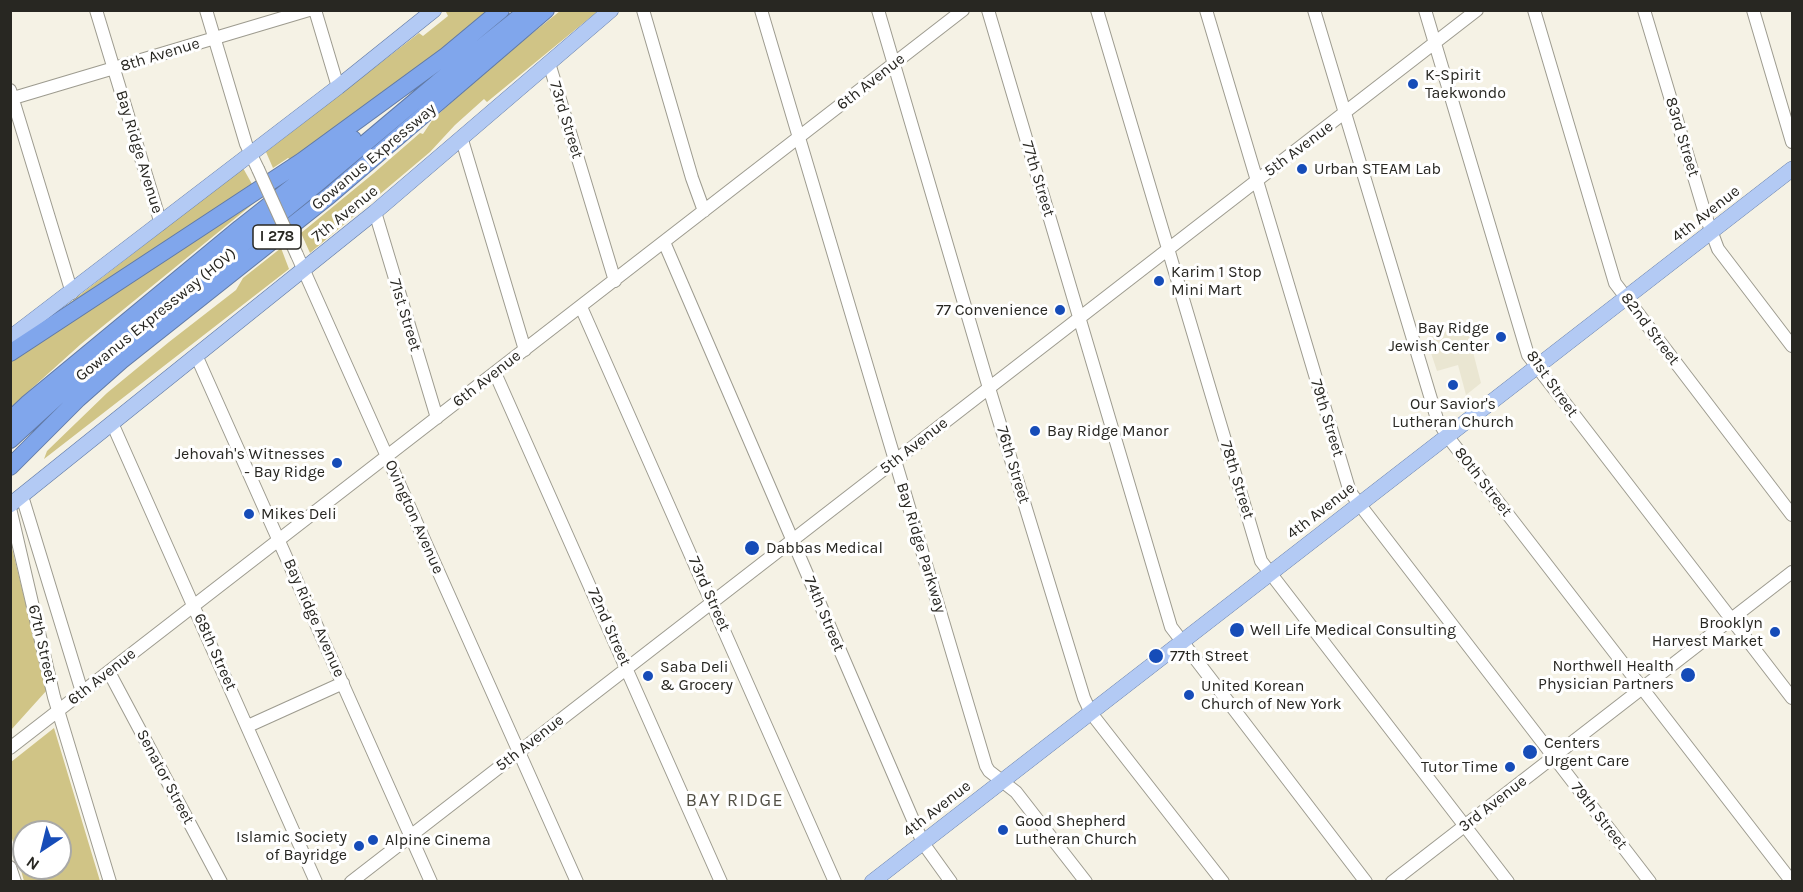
<!DOCTYPE html>
<style>
body{margin:0}
#map{position:relative;width:1803px;height:892px;overflow:hidden;background:#f5f2e5;font-family:Karla,sans-serif}
canvas{display:block}
.frame{position:absolute;inset:0;border:12px solid #282722;pointer-events:none}
.north{position:absolute;left:12px;top:820px;width:60px;height:60px;box-sizing:border-box;background:#fff;border:2px solid #a9a9a7;border-radius:50%;rotate:215deg;font-size:16px;font-weight:700;line-height:24px;text-align:center;color:#282722}
.north::after{content:'';display:block;margin:auto;width:21px;height:27px;background:#164cb8;clip-path:polygon(50% 0,100% 100%,50% 72%,0 100%)}
</style>
<div id="map">
<canvas width="1803" height="892"></canvas>
<div class="frame"></div>
<div class="north">N</div>
</div>
<script>
const ctx = document.querySelector('canvas').getContext('2d');
ctx.lineJoin = 'round';
function fill(path, color) {
  ctx.fillStyle = color;
  ctx.fill(path, 'evenodd');
}
function shape(rows) {
  const path = new Path2D();
  for (const r of rows) {
    path.moveTo(r[0], r[1]);
    for (let i = 2; i < r.length; i += 2) path.lineTo(r[i], r[i + 1]);
  }
  return path;
}
function trace(path, color, width, dash) {
  ctx.strokeStyle = color;
  ctx.lineWidth = width;
  ctx.lineCap = dash ? 'butt' : 'round';
  ctx.setLineDash(dash || []);
  ctx.stroke(path);
}
function drawText(font, color, halo, rows, align = 'center') {
  ctx.font = font + ' Karla,sans-serif';
  ctx.lineWidth = 6;
  ctx.setLineDash([]);
  ctx.textBaseline = 'middle';
  ctx.strokeStyle = halo;
  ctx.fillStyle = color;
  for (const [text, x, y, turn = 0] of rows) {
    ctx.save();
    ctx.translate(x, y);
    ctx.rotate((+turn || 0) * Math.PI / 180);
    ctx.textAlign = isNaN(turn) ? turn : align;
    if (halo) ctx.strokeText(text, 0, 0);
    ctx.fillText(text, 0, 0);
    ctx.restore();
  }
}
const built = shape([
 [1466,325,1481,383,1466,395,1458,365,1437,371,1426,338]
]);
const green = shape([
 [448,11,488,11,461,39,395,83,291,160,288,158,273,168,266,152,419,33,423,36,448,16,446,12],
 [560,11,598,11,487,102,484,99,455,125,430,152,310,253,301,233,374,173,420,133,423,134,433,119,499,60],
 [243,168,252,184,210,214,58,312],
 [259,199,81,344,11,407,11,357],
 [281,248,289,269,44,459,47,451,107,393,169,342,236,290,243,278],
 [10,540,47,690,11,730,10,730],
 [54,728,100,881,24,881,11,835,11,762],
 [24,832,60,832,60,868,24,868]
]);
const minor = shape([
 [96,10,161,224],
 [206,10,246,144,258,169],
 [315,10,338,87],
 [643,10,692,178,704,211],
 [761,10,986,766,989,771,1016,792,1086,882],
 [878,10,989,388,1084,698,1091,713,1223,882],
 [988,10,1171,627,1366,882],
 [1097,10,1261,561,1508,882],
 [1206,10,1350,492,1650,882],
 [1314,10,1437,419,1448,437,1792,882],
 [1425,10,1528,355,1792,698],
 [1534,10,1615,283,1792,515],
 [1644,10,1706,217,1718,249,1792,346],
 [1753,10,1792,142],
 [549,63,615,281],
 [10,90,72,293],
 [10,99,309,10],
 [462,140,525,350],
 [375,212,437,418],
 [664,242,923,843,951,882],
 [297,255,577,882],
 [581,307,835,882],
 [196,355,431,882],
 [495,373,721,882],
 [112,423,316,882],
 [22,496,82,692],
 [10,508,54,697,110,882],
 [109,672,221,882],
 [248,726,343,683],
 [10,748,963,10],
 [10,867,15,882],
 [351,882,1477,10],
 [1392,882,1792,572]
]);
const major = shape([
 [10,338,338,87,434,10],
 [10,505,375,212,611,10],
 [872,882,1792,169]
]);
const highway = shape([
 [10,353,302,161,447,55,501,10],
 [10,420,27,404,240,228,353,139],
 [10,440,79,377,319,182,438,82,528,10],
 [10,467,78,399,121,361,329,196,546,10]
]);
const minorBridge = shape([
 [258,169,297,255]
]);
const markers = [
 [1413,84,6,"#164cb8"],
 [1302,169,6,"#164cb8"],
 [1159,281,6,"#164cb8"],
 [1060,310,6,"#164cb8"],
 [1501,337,6,"#164cb8"],
 [1453,385,6,"#164cb8"],
 [1035,431,6,"#164cb8"],
 [337,463,6,"#164cb8"],
 [249,514,6,"#164cb8"],
 [752,548,8,"#164cb8"],
 [1237,630,8,"#164cb8"],
 [1775,632,6,"#164cb8"],
 [1156,656,8,"#164cb8"],
 [1688,675,8,"#164cb8"],
 [648,676,6,"#164cb8"],
 [1189,695,6,"#164cb8"],
 [1530,752,8,"#164cb8"],
 [1510,767,6,"#164cb8"],
 [1003,830,6,"#164cb8"],
 [373,840,6,"#164cb8"],
 [359,846,6,"#164cb8"]
];
const shields = [
 [277,237,48]
];
const shieldNames = [
 ["I 278",277,237]
];
const streetNames = [
 ["8th Avenue",160,55,-17],
 ["6th Avenue",871,82,-38],
 ["73rd Street",566,120,73],
 ["83rd Street",1682,137,73],
 ["5th Avenue",1299,149,-37],
 ["Bay Ridge Avenue",139,152,73],
 ["Gowanus Expressway",374,157,-40],
 ["77th Street",1038,179,73],
 ["7th Avenue",345,214,-39],
 ["4th Avenue",1706,214,-38],
 ["Gowanus Expressway (HOV)",156,315,-39],
 ["71st Street",405,315,73],
 ["82nd Street",1650,329,53],
 ["6th Avenue",487,379,-38],
 ["81st Street",1552,384,55],
 ["79th Street",1327,418,73],
 ["5th Avenue",914,446,-38],
 ["76th Street",1013,465,73],
 ["78th Street",1237,480,73],
 ["80th Street",1483,482,52],
 ["4th Avenue",1321,511,-38],
 ["Ovington Avenue",414,517,66],
 ["Bay Ridge Parkway",921,548,73],
 ["73rd Street",709,594,66],
 ["74th Street",824,614,67],
 ["Bay Ridge Avenue",314,618,66],
 ["72nd Street",609,627,66],
 ["67th Street",42,644,77],
 ["68th Street",215,652,66],
 ["6th Avenue",102,677,-38],
 ["5th Avenue",530,743,-38],
 ["Senator Street",165,777,62],
 ["3rd Avenue",1493,804,-38],
 ["4th Avenue",937,809,-38],
 ["79th Street",1599,816,52]
];
const poiNames = [
 ["K-Spirit",1425,75],
 ["Taekwondo",1425,93],
 ["Urban STEAM Lab",1314,169],
 ["Karim 1 Stop",1171,272],
 ["Mini Mart",1171,290],
 ["77 Convenience",1048,310,"right"],
 ["Bay Ridge",1489,328,"right"],
 ["Jewish Center",1489,346,"right"],
 ["Our Savior's",1453,404,"center"],
 ["Lutheran Church",1453,422,"center"],
 ["Bay Ridge Manor",1047,431],
 ["Jehovah's Witnesses",325,454,"right"],
 ["- Bay Ridge",325,472,"right"],
 ["Mikes Deli",261,514],
 ["Dabbas Medical",766,548],
 ["Brooklyn",1763,623,"right"],
 ["Harvest Market",1763,641,"right"],
 ["Well Life Medical Consulting",1250,630],
 ["77th Street",1170,656],
 ["Northwell Health",1674,666,"right"],
 ["Physician Partners",1674,684,"right"],
 ["Saba Deli",660,667],
 ["& Grocery",660,685],
 ["United Korean",1201,686],
 ["Church of New York",1201,704],
 ["Centers",1544,743],
 ["Urgent Care",1544,761],
 ["Tutor Time",1498,767,"right"],
 ["Good Shepherd",1015,821],
 ["Lutheran Church",1015,839],
 ["Islamic Society",347,837,"right"],
 ["of Bayridge",347,855,"right"],
 ["Alpine Cinema",385,840]
];
const neighbourhoodNames = [
 ["BAY RIDGE",735,801]
];
fill(built, '#eae6d2');
fill(green, '#d0c486');
trace(minor, '#9d9b8f', 14);
trace(major, '#617aa5', 16);
trace(highway, '#617aa5', 18);
trace(minor, '#fff', 12);
trace(major, '#b3caf4', 15);
trace(highway, '#80a6ec', 16);
trace(minorBridge, '#9d9b8f', 14, []);
trace(minorBridge, '#fff', 12);
for (const [x, y, r, color] of markers) {
  const dot = new Path2D();
  dot.arc(x, y, r, 0, 2 * Math.PI);
  ctx.fillStyle = color;
  ctx.fill(dot);
  trace(dot, '#fff', 2);
}
for (const [x, y, w] of shields) {
  const box = new Path2D();
  box.roundRect(x - w / 2, y - 12, w, 24, 4.5);
  ctx.fillStyle = '#fff';
  ctx.fill(box);
  trace(box, '#282722', 1.5);
}
drawText('bold 15px', '#282722', null, shieldNames);
drawText('16px', '#282722', '#fff', streetNames);
drawText('16px', '#282722', '#fff', poiNames, 'left');
ctx.letterSpacing = '1.5px';
drawText('18px', '#535146', '#fff', neighbourhoodNames);
ctx.letterSpacing = '0px';
</script>
